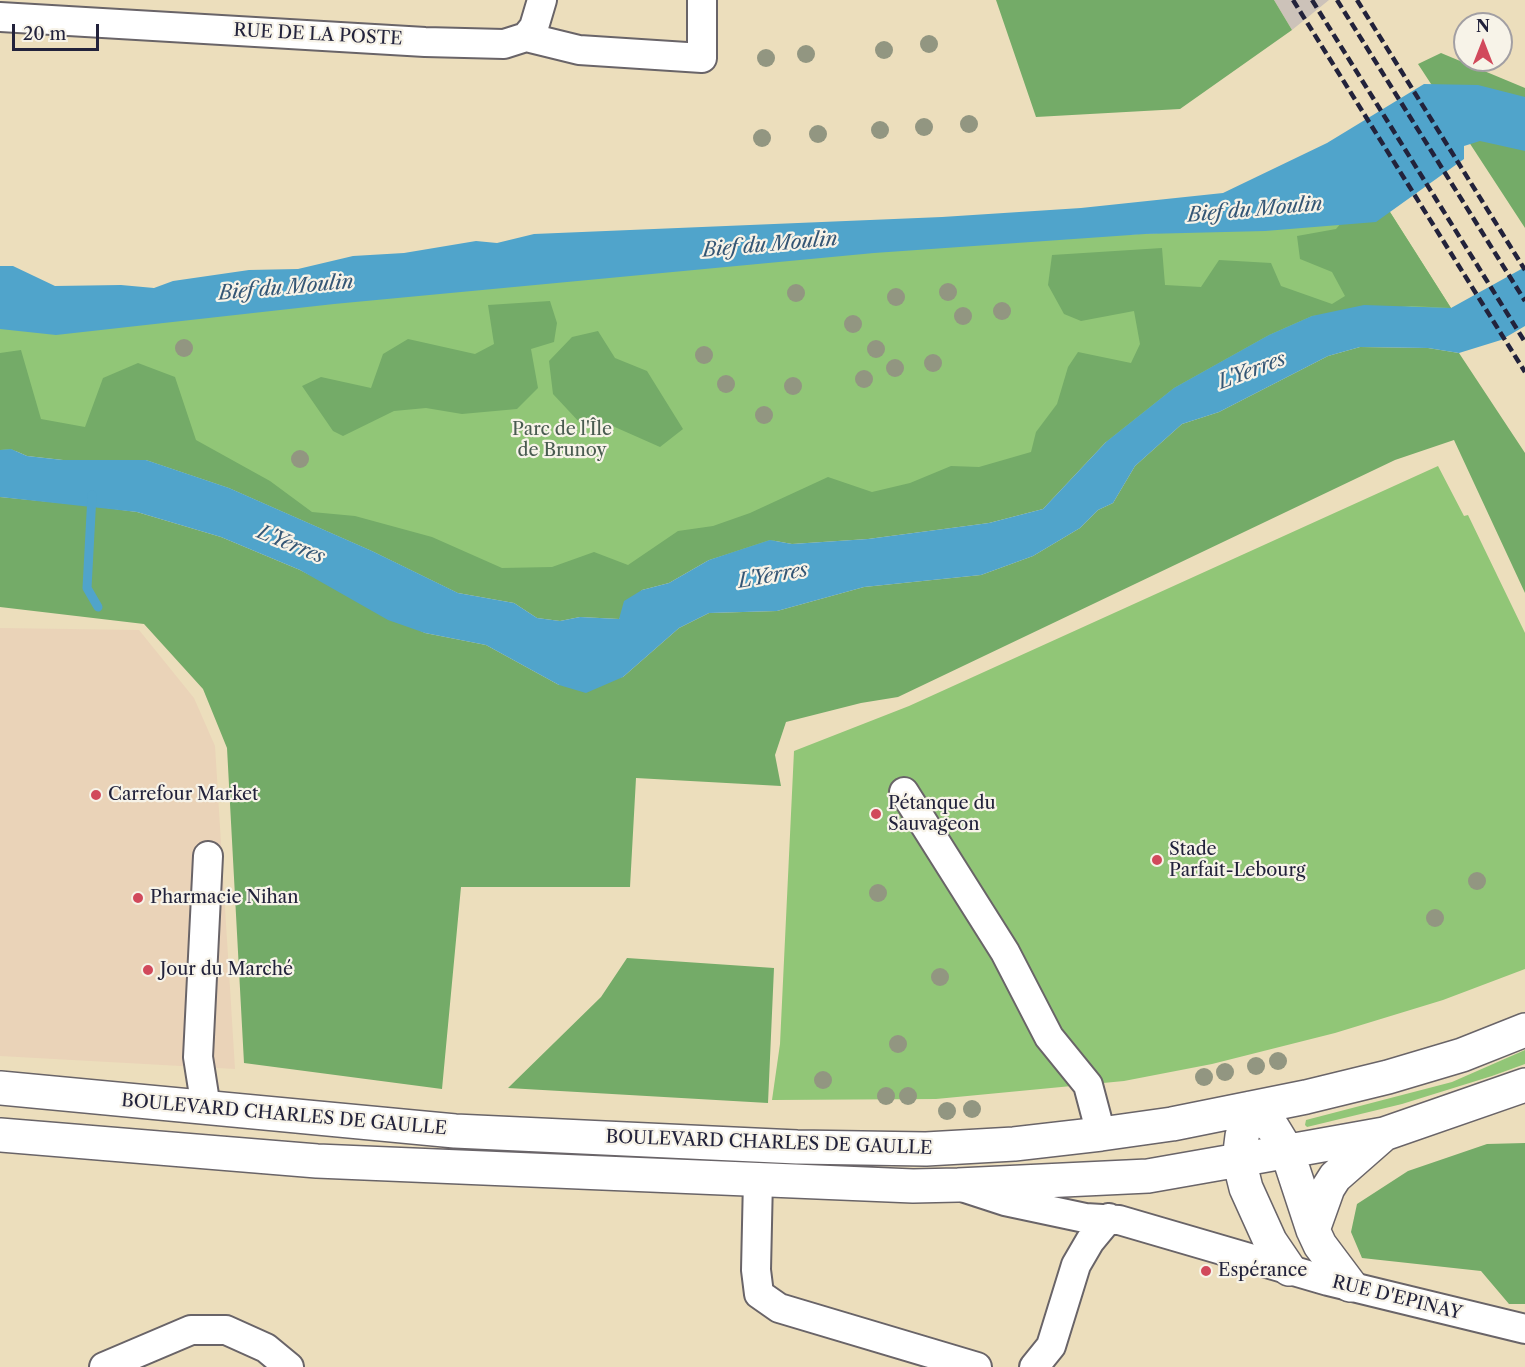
<!DOCTYPE html>
<meta charset="utf-8">
<style>
body{margin:0}
#map{position:relative;width:1525px;height:1367px;overflow:hidden;background:#ecdebc;font-family:"Libre Caslon Text",serif}
canvas{display:block}
.north{position:absolute;left:1453px;top:12px;width:60px;height:60px;box-sizing:border-box;background:#f7f3e8;border:2px solid #a29fa3;border-radius:50%;rotate:0deg;font-size:16px;font-weight:700;line-height:24px;text-align:center;color:#22223b}
.north::after{content:'';display:block;margin:auto;width:21px;height:27px;background:#d1495b;clip-path:polygon(50% 0,100% 100%,50% 72%,0 100%)}
.scale{position:absolute;left:12px;top:24px;width:87px;height:27px;box-sizing:border-box;border:3px solid #22223b;border-top:0;padding-left:8px;font-size:18px;line-height:21px;white-space:nowrap;color:#22223b;-webkit-text-stroke:4px #f7f3e8;paint-order:stroke}
</style>
<div id="map">
<canvas width="1525" height="1367"></canvas>
<div class="north">N</div>
<div class="scale">20 m</div>
</div>
<script>
const ctx = document.querySelector('canvas').getContext('2d');
ctx.lineJoin = 'round';
function fill(path, color) {
  ctx.fillStyle = color;
  ctx.fill(path, 'evenodd');
}
function shape(rows) {
  const path = new Path2D();
  for (const r of rows) {
    path.moveTo(r[0], r[1]);
    for (let i = 2; i < r.length; i += 2) path.lineTo(r[i], r[i + 1]);
  }
  return path;
}
function trace(path, color, width, dash) {
  ctx.strokeStyle = color;
  ctx.lineWidth = width;
  ctx.lineCap = dash ? 'butt' : 'round';
  ctx.setLineDash(dash || []);
  ctx.stroke(path);
}
function drawText(font, color, halo, rows, align = 'center') {
  ctx.font = font + ' "Libre Caslon Text",serif';
  ctx.lineWidth = 4.5;
  ctx.setLineDash([]);
  ctx.textBaseline = 'middle';
  ctx.strokeStyle = halo;
  ctx.fillStyle = color;
  for (const [text, x, y, turn = 0] of rows) {
    ctx.save();
    ctx.translate(x, y);
    ctx.rotate((+turn || 0) * Math.PI / 180);
    ctx.textAlign = isNaN(turn) ? turn : align;
    if (halo) ctx.strokeText(text, 0, 0);
    ctx.fillText(text, 0, 0);
    ctx.restore();
  }
}
const built = shape([
 [0,628,139,630,194,698,215,746,235,1069,0,1056]
]);
const industrial = shape([
 [1274,0,1329,0,1292,30]
]);
const green = shape([
 [1390,212,1451,308,1106,442,709,560,458,593,372,551,229,488,146,460,0,450,0,318,704,256,1376,222],
 [1438,466,1464,516,1468,515,1525,633,1525,969,1443,1000,1335,1033,1212,1064,1124,1081,936,1099,772,1100,780,1044,794,751,909,706],
 [1525,1050,1525,1064,1492,1076,1402,1104,1307,1127,1305,1125,1306,1120,1452,1082]
]);
const forest = shape([
 [996,0,1274,0,1292,30,1180,109,1036,117],
 [1441,53,1525,88,1525,228,1418,64],
 [1363,197,1390,212,1451,308,1411,306,1312,316,1269,335,1174,388,1106,442,1043,509,989,523,868,539,792,544,770,540,709,560,669,583,642,590,619,619,580,617,560,621,537,618,514,603,458,593,372,551,229,488,146,460,63,460,27,456,11,449,0,450,0,353,21,350,41,419,85,427,103,378,138,363,175,377,196,440,270,481,312,512,355,516,432,537,502,568,552,567,594,552,628,565,678,531,713,526,750,513,828,477,872,492,910,483,951,466,979,467,1031,452,1036,432,1057,404,1068,367,1078,352,1131,363,1140,344,1134,311,1081,321,1064,314,1048,285,1052,255,1162,248,1165,285,1201,287,1219,260,1271,263,1281,286,1332,304,1345,296,1332,272,1300,259,1297,236,1336,229],
 [550,301,557,323,554,342,531,349,538,388,517,409,462,414,426,408,394,411,343,436,333,431,302,386,321,377,371,388,383,354,408,339,475,354,494,344,488,305],
 [598,331,615,358,647,371,683,429,660,447,608,424,581,424,553,394,549,361,572,337],
 [1360,347,1428,348,1459,353,1525,453,1525,593,1454,440,1395,460,898,697,861,703,786,722,775,755,781,786,636,778,630,887,461,887,442,1089,244,1063,227,748,203,689,144,624,0,607,0,497,92,506,137,512,221,537,300,570,425,633,486,645,559,685,623,677,679,628,709,613,777,611,864,587,981,575,1033,556,1080,528,1098,510,1113,503,1135,466,1182,424,1219,412,1328,356],
 [627,958,774,968,768,1103,508,1088,601,997],
 [1525,1143,1525,1304,1509,1304,1481,1271,1362,1258,1351,1232,1357,1204,1408,1171,1487,1144]
]);
const water = shape([
 [1424,84,1478,85,1525,97,1525,151,1480,141,1464,146,1464,159,1376,222,1265,231,1145,234,874,253,334,304,56,335,0,329,0,266,13,266,55,286,121,285,154,288,173,281,249,270,298,269,353,256,404,253,476,241,497,243,534,234,942,217,1081,208,1223,193,1327,143],
 [1525,267,1525,326,1501,340,1459,353,1428,348,1360,347,1328,356,1219,412,1182,424,1135,466,1113,503,1098,510,1080,528,1033,556,981,575,864,587,777,611,709,613,679,628,623,677,586,693,559,685,486,645,425,633,388,620,300,570,221,537,137,512,0,497,0,450,11,449,27,456,63,460,146,460,229,488,372,551,458,593,514,603,537,618,560,621,580,617,619,619,624,601,642,590,669,583,709,560,770,540,792,544,868,539,989,523,1043,509,1106,442,1174,388,1269,335,1312,316,1364,305,1451,308]
]);
const stream = shape([
 [92,495,87,588,98,607]
]);
const minor = shape([
 [0,17,425,42,504,44,526,37,534,27,542,0],
 [526,37,579,50,702,58,702,0],
 [904,792,1005,952,1049,1037,1088,1085,1101,1134],
 [206,1108,198,1057,208,856],
 [758,1179,756,1270,759,1294,779,1308,977,1367],
 [962,1187,1005,1201,1085,1218,1119,1220,1328,1281,1525,1329],
 [104,1367,191,1330,226,1330,266,1348,289,1367],
 [1034,1367,1051,1346,1076,1265,1090,1241,1109,1218]
]);
const major = shape([
 [0,1088,455,1131,797,1147,926,1149,1014,1144,1101,1134,1172,1124,1306,1097,1388,1077,1462,1055,1525,1030],
 [1251,1108,1273,1128,1287,1151,1313,1230,1320,1245,1350,1285],
 [1251,1108,1242,1136,1239,1160,1246,1188,1270,1241,1289,1269],
 [0,1135,317,1161,913,1186,958,1185,1148,1176,1239,1160,1384,1134,1525,1085],
 [1313,1230,1328,1188,1335,1177,1384,1134]
]);
const rail = shape([
 [1293,0,1525,372],
 [1312,0,1525,342],
 [1337,0,1525,301],
 [1357,0,1525,270]
]);
const trees = [
 [929,44],
 [884,50],
 [806,54],
 [766,58],
 [969,124],
 [924,127],
 [880,130],
 [818,134],
 [762,138],
 [948,292],
 [796,293],
 [896,297],
 [1002,311],
 [963,316],
 [853,324],
 [184,348],
 [876,349],
 [704,355],
 [933,363],
 [895,368],
 [864,379],
 [726,384],
 [793,386],
 [764,415],
 [300,459],
 [1477,881],
 [878,893],
 [1435,918],
 [940,977],
 [898,1044],
 [1278,1061],
 [1256,1066],
 [1225,1072],
 [1204,1077],
 [823,1080],
 [886,1096],
 [908,1096],
 [972,1109],
 [947,1111]
];
const markers = [
 [96,795,6,"#d1495b"],
 [876,814,6,"#d1495b"],
 [1157,860,6,"#d1495b"],
 [138,898,6,"#d1495b"],
 [148,970,6,"#d1495b"],
 [1206,1271,6,"#d1495b"]
];
const streetNames = [
 ["RUE DE LA POSTE",318,35,3],
 ["BOULEVARD CHARLES DE GAULLE",284,1115,5],
 ["BOULEVARD CHARLES DE GAULLE",769,1143,2],
 ["RUE D'EPINAY",1397,1298,14]
];
const parkNames = [
 ["Parc de l'Île",562,430],
 ["de Brunoy",562,451]
];
const poiNames = [
 ["Carrefour Market",108,795],
 ["Pétanque du",888,804],
 ["Sauvageon",888,825],
 ["Stade",1169,850],
 ["Parfait-Lebourg",1169,871],
 ["Pharmacie Nihan",150,898],
 ["Jour du Marché",160,970],
 ["Espérance",1218,1271]
];
const waterNames = [
 ["Bief du Moulin",1255,210,-5],
 ["Bief du Moulin",770,245,-5],
 ["Bief du Moulin",286,288,-5],
 ["L'Yerres",1252,371,-21],
 ["L'Yerres",291,545,22],
 ["L'Yerres",773,576,-10]
];
fill(built, '#ead3b8');
fill(industrial, '#ccc2b9');
fill(green, '#91c677');
fill(forest, '#74ab68');
fill(water, '#50a4cb');
trace(stream, '#50a4cb', 9);
trace(minor, '#696468', 32);
trace(major, '#696468', 36);
trace(minor, '#fff', 28);
trace(major, '#fff', 33);
trace(rail, '#22223b', 4.5, [9, 4.5]);
ctx.fillStyle = '#929681';
for (const [x, y] of trees) {
  ctx.beginPath();
  ctx.arc(x, y, 9, 0, 2 * Math.PI);
  ctx.fill();
}
for (const [x, y, r, color] of markers) {
  const dot = new Path2D();
  dot.arc(x, y, r, 0, 2 * Math.PI);
  ctx.fillStyle = color;
  ctx.fill(dot);
  trace(dot, '#f7f3e8', 2);
}
drawText('18px', '#22223b', '#f7f3e8', streetNames);
drawText('18px', '#495b50', '#f7f3e8', parkNames);
drawText('18px', '#22223b', '#f7f3e8', poiNames, 'left');
drawText('italic 20px', '#345675', '#f7f3e8', waterNames);
</script>
